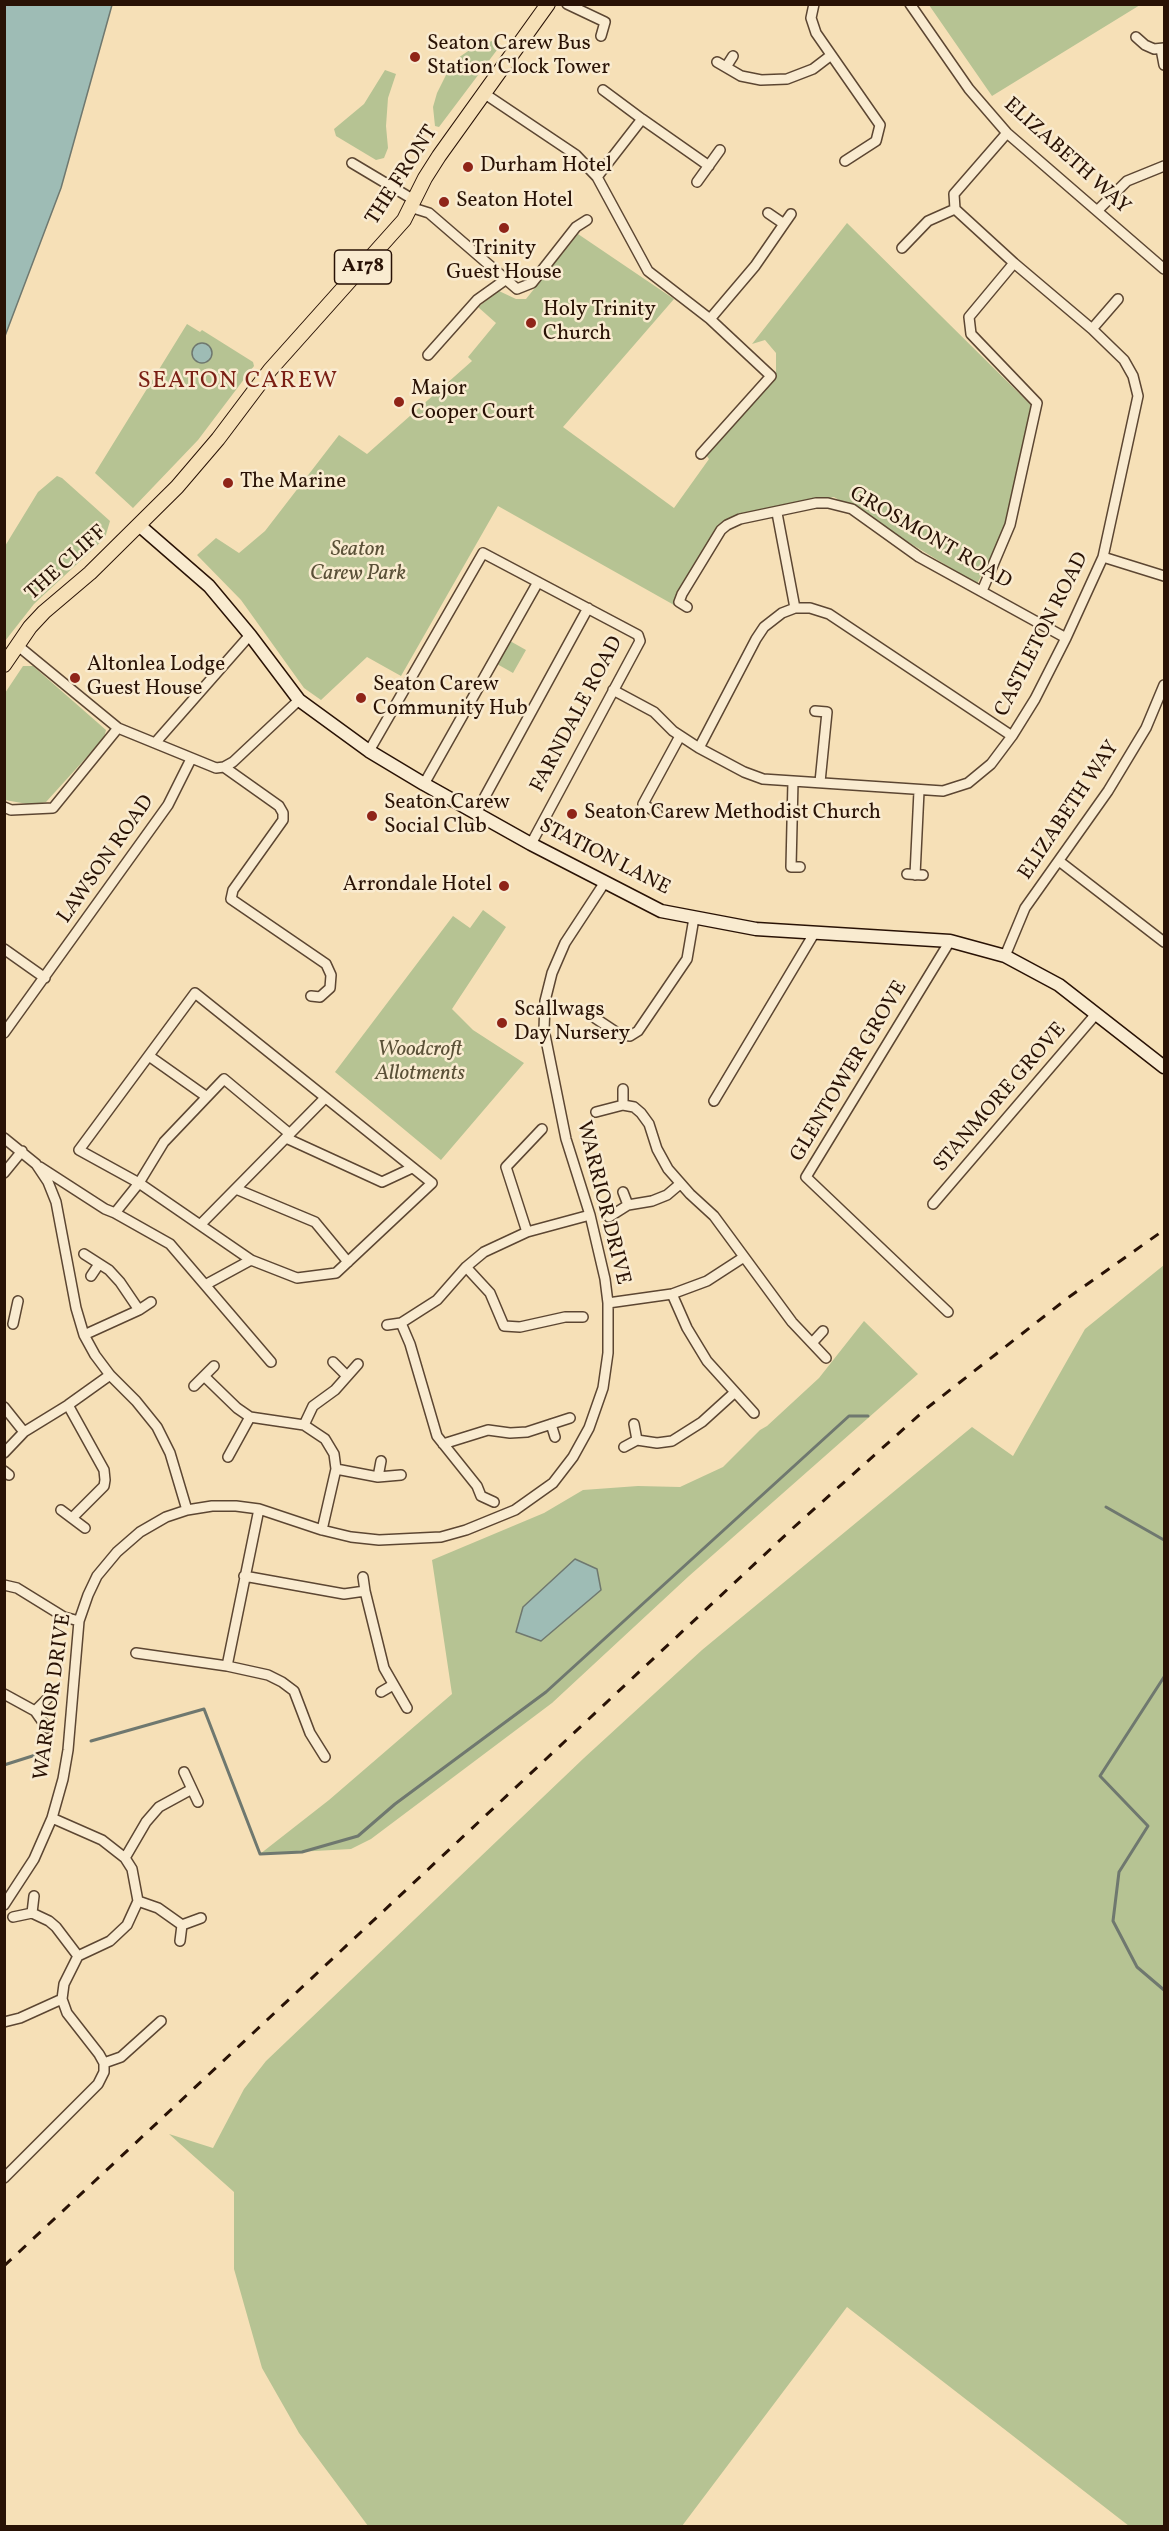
<!DOCTYPE html>
<style>
body{margin:0}
#map{position:relative;width:1169px;height:2531px;overflow:hidden;background:#f6e0b7;font-family:Vollkorn,serif}
canvas{display:block}
.frame{position:absolute;inset:0;border:6px solid #291205;pointer-events:none}
</style>
<div id="map">
<canvas width="1169" height="2531"></canvas>
<div class="frame"></div>
</div>
<script>
const ctx = document.querySelector('canvas').getContext('2d');
ctx.lineJoin = 'round';
function fill(path, color) {
  ctx.fillStyle = color;
  ctx.fill(path, 'evenodd');
}
function shape(rows) {
  const path = new Path2D();
  for (const r of rows) {
    if (r.length === 3) {
      path.moveTo(r[0] + r[2], r[1]);
      path.arc(r[0], r[1], r[2], 0, 2 * Math.PI);
      continue;
    }
    path.moveTo(r[0], r[1]);
    for (let i = 2; i < r.length; i += 2) path.lineTo(r[i], r[i + 1]);
  }
  return path;
}
function trace(path, color, width, dash) {
  ctx.strokeStyle = color;
  ctx.lineWidth = width;
  ctx.lineCap = dash ? 'butt' : 'round';
  ctx.setLineDash(dash || []);
  ctx.stroke(path);
}
function drawText(font, color, halo, rows, align = 'center') {
  ctx.font = font + ' Vollkorn,serif';
  ctx.lineWidth = 5;
  ctx.setLineDash([]);
  ctx.textBaseline = 'middle';
  ctx.strokeStyle = halo;
  ctx.fillStyle = color;
  for (const [text, x, y, turn = 0] of rows) {
    ctx.save();
    ctx.translate(x, y);
    ctx.rotate((+turn || 0) * Math.PI / 180);
    ctx.textAlign = isNaN(turn) ? turn : align;
    if (halo) ctx.strokeText(text, 0, 0);
    ctx.fillText(text, 0, 0);
    ctx.restore();
  }
}
const green = shape([
 [929,5,1140,5,992,96],
 [498,39,500,46,439,127,435,126,433,107,437,93,446,75,458,58,474,47],
 [385,70,396,74,388,98,386,126,388,148,384,158,376,160,336,136,334,129,364,104],
 [847,223,1031,405,1008,524,977,584,834,497,773,511,717,534,674,605,498,506,401,676,367,657,321,700,304,688,241,600,197,555,216,538,239,553,265,531,339,435,367,454,472,361,468,357,496,323,478,307,499,291,516,299,526,299,578,234,674,299,563,427,674,508,709,459,706,455,776,375,776,353,765,340,752,344],
 [187,324,200,332,202,330,253,362,254,366,198,440,133,508,95,473],
 [57,476,62,478,110,521,105,538,34,604,5,641,5,546,38,492],
 [510,641,526,650,513,673,497,664],
 [23,666,33,666,106,730,104,738,46,802,33,805,5,800,5,693],
 [483,910,506,927,452,1009,473,1030,524,1063,441,1160,335,1072,453,916,470,928],
 [1164,1265,1164,2526,1129,2526,847,2307,682,2526,368,2526,299,2433,262,2368,234,2269,234,2192,169,2134,213,2148,244,2089,266,2061,584,1758,702,1650,972,1427,1013,1456,1085,1329],
 [864,1321,918,1374,689,1576,552,1703,371,1839,351,1849,260,1854,329,1800,452,1694,432,1560,544,1513,583,1490,638,1486,680,1487,723,1467,760,1430,767,1426,819,1378]
]);
const water = shape([
 [5,4,112,5,61,188,5,336,5,4],
 [202,353,10],
 [575,1559,597,1569,601,1590,541,1641,516,1632,523,1607,575,1559]
]);
const stream = shape([
 [1106,1507,1164,1540],
 [1164,1677,1100,1776,1148,1826,1119,1872,1113,1921,1137,1967,1164,1990],
 [91,1741,204,1709,260,1854,302,1852,358,1836,395,1804,546,1692,849,1416,868,1416],
 [4,1765,45,1752]
]);
const minor = shape([
 [567,4,605,22,601,36],
 [814,4,811,18,816,33,880,125,876,141,845,161],
 [910,4,969,89,1007,133,1164,269],
 [1136,37,1145,45,1154,49,1164,48],
 [1161,49,1164,65],
 [717,62,741,76,761,80,787,79,813,69,830,56],
 [726,67,733,56],
 [603,90,642,119],
 [485,94,576,155,597,177,648,271,710,319,771,376,701,454],
 [352,163,414,200],
 [597,177,642,119,709,166],
 [697,182,720,150],
 [410,207,429,213,517,289,532,283,576,227,587,220],
 [1097,211,1127,181,1164,166],
 [784,224,791,214],
 [902,248,928,221,955,209],
 [710,319,755,266,784,224,768,213],
 [1092,329,1118,299],
 [428,355,477,300,505,280],
 [777,513,795,608],
 [1103,557,1164,576],
 [982,591,1010,525,1037,403,971,334,969,317,1014,263],
 [687,607,679,602,682,594,721,530,727,525,740,519,816,503,828,503,852,509,919,557,1066,638],
 [17,645,118,728,216,768,224,767,233,762,299,700],
 [613,690,654,712,673,731,699,748,744,772,763,779,943,791,968,783,991,764,1012,736,1035,699,1066,638,1103,557,1138,396,1133,376,1124,360,1092,329,1014,263,955,209,954,194,1007,133],
 [815,711,827,712,820,782],
 [155,743,250,635],
 [699,748,756,639,764,627,782,613,795,608,810,608,829,614,1012,736],
 [369,751,483,553,638,635,640,641,531,844],
 [224,767,279,806,283,813,283,820,233,890,231,899,326,964,331,975,330,988,320,997,311,996],
 [793,781,791,867,800,867],
 [424,784,538,582],
 [4,807,11,810,53,808,118,728],
 [476,813,588,608],
 [657,813,643,804,680,736],
 [1059,861,1164,942],
 [907,874,923,875],
 [915,875,919,791],
 [4,949,45,978],
 [1005,956,1025,908,1108,791,1146,728,1164,685],
 [195,993,432,1183,336,1273,297,1278,251,1260,139,1183,79,1150,195,993],
 [586,1012,619,1034,630,1036,638,1031,687,959,694,918],
 [4,1033,168,805,191,759],
 [149,1056,207,1097],
 [714,1101,815,932],
 [623,1105,623,1089],
 [596,1112,623,1105,634,1107,641,1113,649,1124,657,1149,668,1169,690,1194,714,1216,792,1322,826,1358],
 [4,1138,36,1164,48,1182,56,1202,76,1308,84,1335,95,1355,110,1375,136,1401,157,1427,170,1453,187,1510],
 [286,1138,382,1182,412,1168],
 [40,1167,105,1209,115,1213,139,1183,164,1142,224,1079,290,1134],
 [4,1173,22,1151],
 [236,1189,315,1222,348,1262],
 [623,1192,628,1205],
 [933,1204,1096,1014],
 [115,1213,170,1244,271,1362],
 [609,1217,628,1205,652,1201,667,1195,680,1184],
 [200,1225,325,1098],
 [527,1232,590,1215],
 [466,1267,490,1293,504,1326,520,1327,565,1317,583,1317],
 [91,1276,99,1264],
 [205,1285,251,1260],
 [672,1294,687,1328,707,1361,754,1413],
 [608,1303,672,1294,707,1281,744,1257],
 [139,1310,151,1302],
 [948,1312,806,1177,950,941],
 [13,1324,18,1301],
 [387,1325,401,1323],
 [84,1335,139,1310,120,1282,109,1270,84,1254],
 [812,1343,823,1331],
 [333,1362,347,1376],
 [204,1376,237,1408,250,1417,304,1425,325,1439,334,1454,336,1469,322,1530],
 [194,1386,214,1366],
 [68,1405,104,1470,105,1480,104,1486,72,1518],
 [4,1407,24,1432,68,1405,110,1375],
 [551,1424,555,1437],
 [634,1424,637,1440],
 [304,1425,313,1406,335,1390,358,1364],
 [443,1444,488,1430,510,1433,527,1432,570,1418],
 [624,1447,637,1440,657,1443,672,1441,702,1422,734,1393],
 [4,1453,24,1432],
 [228,1457,250,1417],
 [336,1469,378,1477,401,1475],
 [4,1471,9,1475],
 [378,1477,381,1461],
 [494,1502,481,1496,477,1486,437,1436,410,1344,401,1323,437,1300,466,1267,484,1252,527,1232,506,1167,542,1129],
 [61,1510,85,1528],
 [244,1576,344,1594,365,1591,384,1668,407,1708],
 [363,1577,365,1591],
 [4,1585,17,1588,64,1617,79,1621],
 [136,1653,227,1666,268,1675,282,1682,294,1691,310,1733,325,1757],
 [227,1666,259,1509],
 [381,1692,393,1685],
 [4,1694,35,1711,47,1728],
 [35,1711,48,1698],
 [184,1772,198,1802],
 [125,1858,146,1822,159,1807,192,1789],
 [138,1901,158,1908,182,1925],
 [4,1905,34,1859,52,1818,63,1779,68,1750,79,1621,88,1595,97,1576,117,1552,140,1532,166,1517,187,1510,212,1506,236,1506,259,1509,322,1530,351,1537,379,1540,441,1537,466,1530,515,1510,553,1483,573,1457,589,1428,603,1388,608,1353,608,1303,605,1279,590,1215,566,1139,544,1030,545,1001,552,973,565,943,605,882],
 [32,1913,34,1896],
 [13,1917,32,1913,49,1921,56,1927,78,1956],
 [180,1941,182,1925,201,1918],
 [4,2022,20,2018,62,1999],
 [104,2063,121,2057,161,2021],
 [4,2178,98,2084,104,2072,104,2063,99,2054,67,2013,62,1999,64,1984,78,1956,110,1941,127,1925,138,1901,132,1869,125,1858,102,1840,52,1818]
]);
const secondary = shape([
 [140,526,209,586,250,635,299,700,369,751,424,784,531,844,661,911,756,929,950,941,1005,956,1059,985,1164,1067]
]);
const primary = shape([
 [4,665,30,627,44,612,90,573,177,487,218,439,270,370,404,220,425,178,439,156,548,4]
]);
const rail = shape([
 [4,2266,793,1528,927,1408,1069,1297,1164,1230]
]);
const markers = [
 [415,57,6,"#8f2418"],
 [468,167,6,"#8f2418"],
 [444,202,6,"#8f2418"],
 [504,228,6,"#8f2418"],
 [531,323,6,"#8f2418"],
 [399,402,6,"#8f2418"],
 [228,483,6,"#8f2418"],
 [75,678,6,"#8f2418"],
 [361,698,6,"#8f2418"],
 [572,814,6,"#8f2418"],
 [372,816,6,"#8f2418"],
 [504,886,6,"#8f2418"],
 [502,1023,6,"#8f2418"]
];
const shields = [
 [363,267,57]
];
const shieldNames = [
 ["A178",363,267]
];
const poiNames = [
 ["Seaton Carew Bus",427,45],
 ["Station Clock Tower",427,69],
 ["Durham Hotel",480,167],
 ["Seaton Hotel",456,202],
 ["Trinity",504,250,"center"],
 ["Guest House",504,274,"center"],
 ["Holy Trinity",543,311],
 ["Church",543,335],
 ["Major",411,390],
 ["Cooper Court",411,414],
 ["The Marine",240,483],
 ["Altonlea Lodge",87,666],
 ["Guest House",87,690],
 ["Seaton Carew",373,686],
 ["Community Hub",373,710],
 ["Seaton Carew",384,804],
 ["Social Club",384,828],
 ["Seaton Carew Methodist Church",584,814],
 ["Arrondale Hotel",492,886,"right"],
 ["Scallwags",514,1011],
 ["Day Nursery",514,1035]
];
const streetNames = [
 ["ELIZABETH WAY",1066,157,42],
 ["THE FRONT",403,176,-57],
 ["GROSMONT ROAD",930,539,30],
 ["THE CLIFF",67,564,-42],
 ["CASTLETON ROAD",1043,635,-63],
 ["FARNDALE ROAD",578,715,-62],
 ["ELIZABETH WAY",1070,811,-56],
 ["STATION LANE",604,858,27],
 ["LAWSON ROAD",107,860,-55],
 ["GLENTOWER GROVE",850,1072,-59],
 ["STANMORE GROVE",1001,1098,-49],
 ["WARRIOR DRIVE",602,1203,76],
 ["WARRIOR DRIVE",54,1697,-82]
];
const parkNames = [
 ["Seaton",358,551],
 ["Carew Park",358,575],
 ["Woodcroft",420,1051],
 ["Allotments",420,1075]
];
const quarterNames = [
 ["SEATON CAREW",238,383]
];
fill(green, '#b6c393');
fill(water, '#9ebcb5');
trace(water, '#6f786f', 1.5);
trace(stream, '#6f786f', 3);
trace(minor, '#5c4632', 12);
trace(secondary, '#291205', 15);
trace(primary, '#291205', 16);
trace(minor, '#f9ebd0', 9);
trace(secondary, '#f9ebd0', 12);
trace(primary, '#f6e0b7', 14);
trace(rail, '#291205', 3, [10, 10]);
for (const [x, y, r, color] of markers) {
  const dot = new Path2D();
  dot.arc(x, y, r, 0, 2 * Math.PI);
  ctx.fillStyle = color;
  ctx.fill(dot);
  trace(dot, '#f9ebd0', 2);
}
for (const [x, y, w] of shields) {
  const box = new Path2D();
  box.roundRect(x - w / 2, y - 17, w, 34, 4.5);
  ctx.fillStyle = '#f9ebd0';
  ctx.fill(box);
  trace(box, '#291205', 1.5);
}
drawText('bold 20px', '#291205', null, shieldNames);
drawText('21px', '#291205', '#f9ebd0', poiNames, 'left');
drawText('21px', '#291205', '#f9ebd0', streetNames);
drawText('italic 21px', '#5a5037', '#f9ebd0', parkNames);
ctx.letterSpacing = '1.5px';
drawText('24px', '#7a1f14', '#f9ebd0', quarterNames);
ctx.letterSpacing = '0px';
</script>
